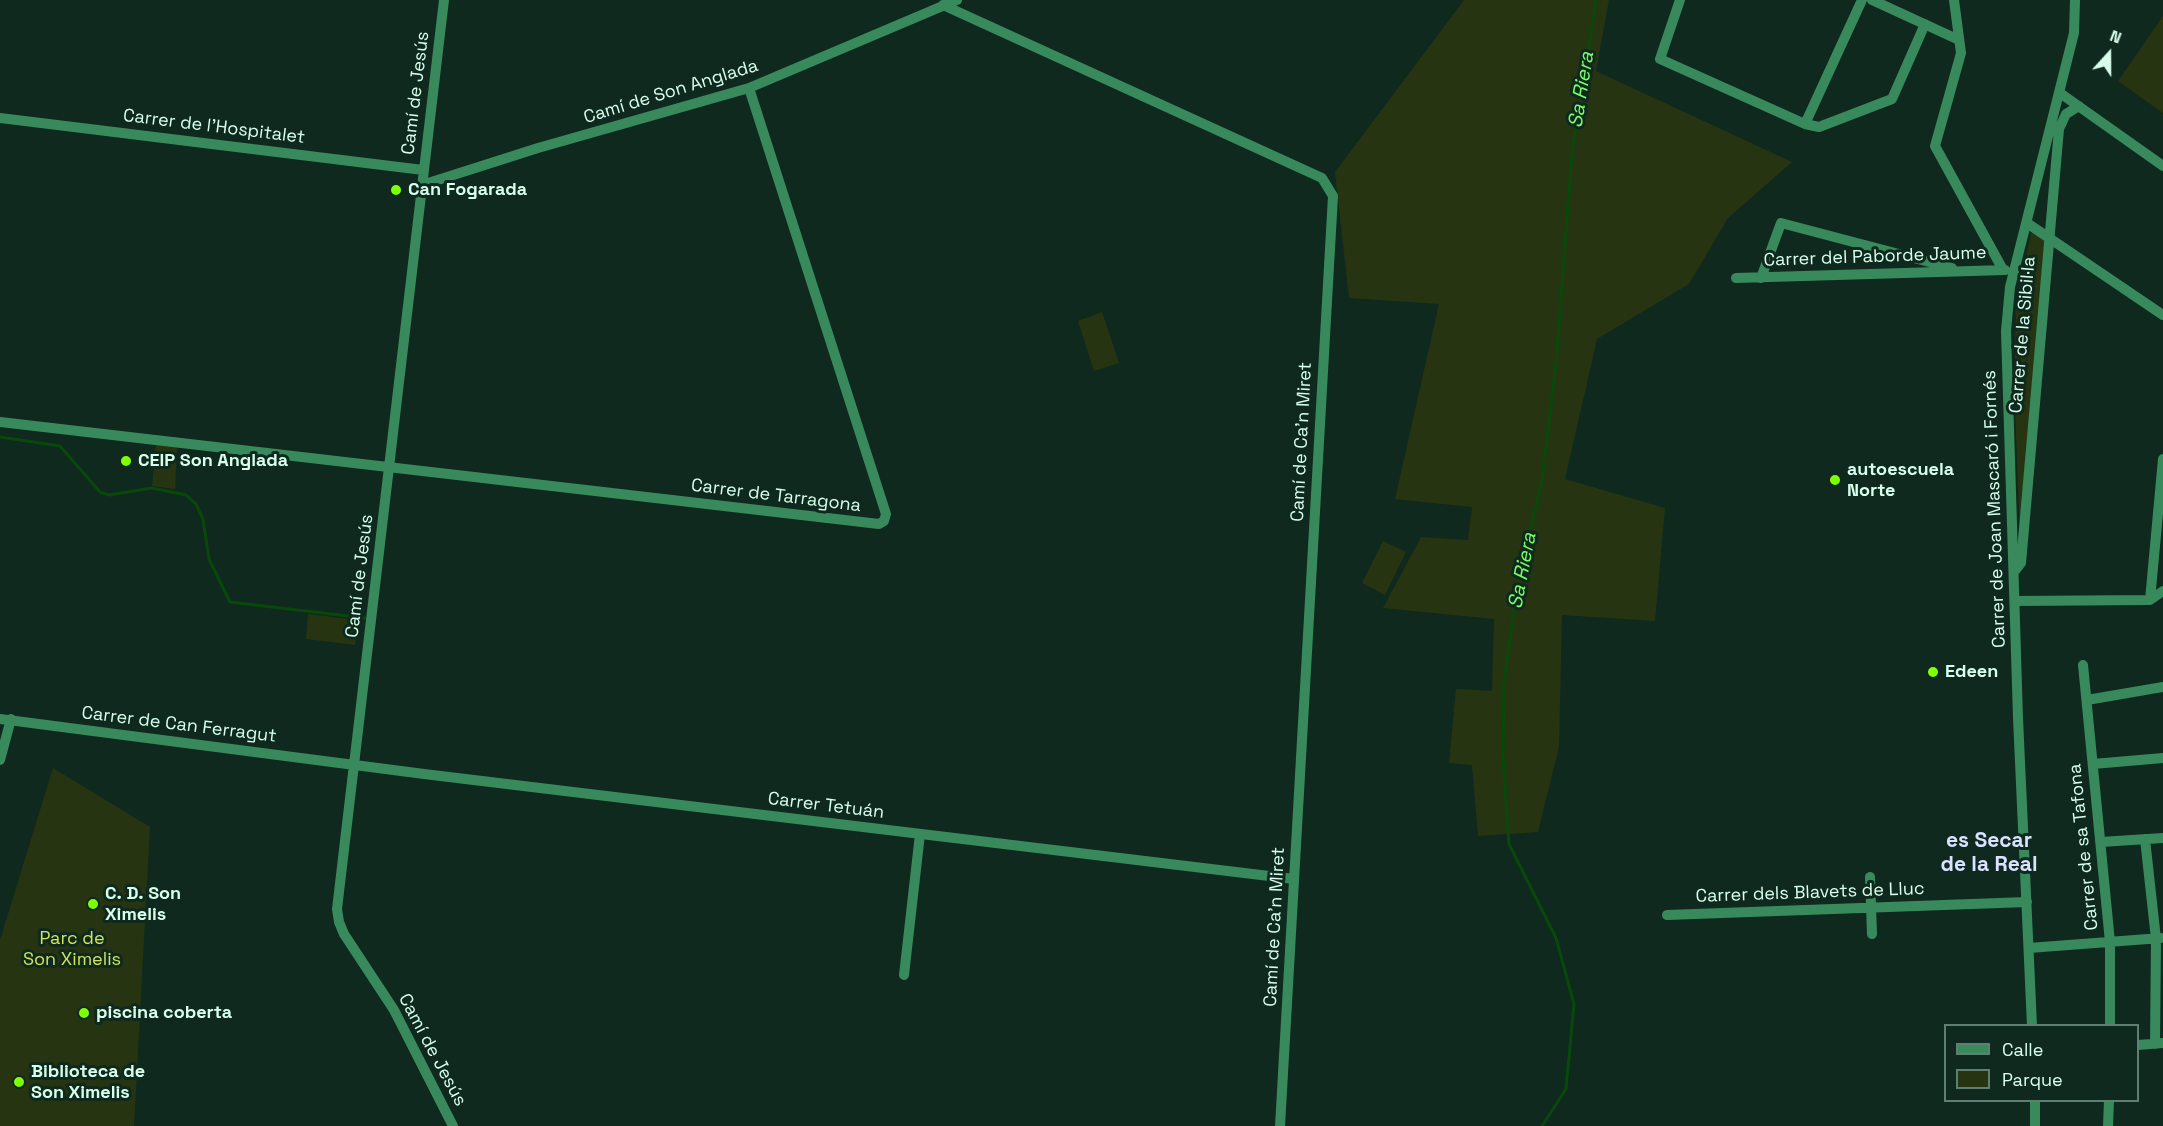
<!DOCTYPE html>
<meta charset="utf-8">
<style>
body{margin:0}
#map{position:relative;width:2163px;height:1126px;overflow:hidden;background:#0f291e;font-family:"Space Grotesk",sans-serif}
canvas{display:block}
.legend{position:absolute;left:1944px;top:1024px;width:195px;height:78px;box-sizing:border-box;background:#0f291e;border:2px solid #5f7f70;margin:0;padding:8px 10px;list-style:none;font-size:18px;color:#d7ffec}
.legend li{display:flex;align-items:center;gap:12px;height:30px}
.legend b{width:30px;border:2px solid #5f7f70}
.north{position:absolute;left:2079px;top:24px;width:60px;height:60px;-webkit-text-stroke:4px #0f291e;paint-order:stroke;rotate:21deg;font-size:16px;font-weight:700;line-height:24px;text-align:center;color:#d7ffec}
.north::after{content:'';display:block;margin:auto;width:21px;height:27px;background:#d7ffec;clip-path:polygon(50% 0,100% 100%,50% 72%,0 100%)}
</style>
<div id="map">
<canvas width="2163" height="1126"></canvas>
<ul class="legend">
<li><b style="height:8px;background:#388a5d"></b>Calle</li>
<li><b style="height:16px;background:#273412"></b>Parque</li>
</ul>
<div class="north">N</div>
</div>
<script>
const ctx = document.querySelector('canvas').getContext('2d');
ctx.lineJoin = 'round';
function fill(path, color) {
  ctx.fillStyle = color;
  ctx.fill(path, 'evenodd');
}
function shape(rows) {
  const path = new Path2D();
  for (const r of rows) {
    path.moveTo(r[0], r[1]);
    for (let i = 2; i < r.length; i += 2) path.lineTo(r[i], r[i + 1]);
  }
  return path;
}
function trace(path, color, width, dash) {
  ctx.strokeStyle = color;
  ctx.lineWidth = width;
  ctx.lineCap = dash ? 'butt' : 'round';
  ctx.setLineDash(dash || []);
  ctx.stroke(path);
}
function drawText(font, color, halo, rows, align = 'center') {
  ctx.font = font + ' "Space Grotesk",sans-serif';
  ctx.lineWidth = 6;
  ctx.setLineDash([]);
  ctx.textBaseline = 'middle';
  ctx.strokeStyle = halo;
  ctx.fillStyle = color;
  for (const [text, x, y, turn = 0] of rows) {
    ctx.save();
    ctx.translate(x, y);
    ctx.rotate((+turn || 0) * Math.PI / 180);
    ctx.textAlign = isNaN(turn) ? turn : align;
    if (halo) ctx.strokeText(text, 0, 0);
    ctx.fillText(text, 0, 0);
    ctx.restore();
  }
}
const green = shape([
 [1464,0,1609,0,1596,71,1792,162,1728,218,1689,284,1597,339,1565,479,1665,508,1655,621,1562,615,1559,747,1538,832,1478,836,1472,765,1449,763,1456,689,1492,691,1494,619,1383,608,1421,537,1468,540,1472,507,1395,499,1439,304,1349,298,1335,172],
 [2163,16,2163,113,2118,81],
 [2032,229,2045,238,2020,535,2014,386,2016,304],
 [1102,312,1119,363,1094,371,1078,321],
 [156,444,177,447,175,489,152,486],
 [1383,541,1406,552,1385,595,1362,583],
 [308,614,358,620,355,645,306,639],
 [53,768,150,827,134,1126,0,1126,0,940]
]);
const stream = shape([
 [0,437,60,446,100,492,109,495,152,488,186,495,196,504,203,519,209,559,230,602,365,618],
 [1542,1126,1566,1089,1574,1004,1556,938,1509,844,1503,757,1504,682,1518,582,1542,481,1556,364,1572,153,1596,0]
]);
const minor = shape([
 [444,0,337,909,339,922,344,934,394,1010,453,1126],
 [1680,0,1660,59,1805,124,1819,127,1892,99,1925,24],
 [1872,0,1959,40],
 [1954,0,1961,53,1935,146,2002,268],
 [943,5,1322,178,1333,196,1280,1126],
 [2060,93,2163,166],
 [0,118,423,170],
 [1805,124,1862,0],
 [422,185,538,148,749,88,957,0],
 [2027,223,2163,315],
 [1736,278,2005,270],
 [1761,278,1781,223,1952,268],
 [0,422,879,524,884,521,886,514,749,88],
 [2014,572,2021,563,2059,129,2066,114,2079,106],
 [2150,600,2163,459],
 [2150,600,2163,591],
 [2015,601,2150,600],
 [2083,665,2110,942,2110,1026],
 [2087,700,2163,687],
 [0,719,424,774,1294,879],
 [0,760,11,719],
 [2093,764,2163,758],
 [2145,839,2156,939,2155,1044],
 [2101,842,2163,838],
 [1870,877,1872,934],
 [1667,915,2027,902],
 [2029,948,2161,938],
 [904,975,920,834],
 [2032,1026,2018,718,2006,331,2010,287,2074,33,2075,0],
 [2138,1045,2163,1043],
 [2035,1100,2035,1126],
 [2108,1126,2109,1100]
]);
const markers = [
 [396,190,6,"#7fff03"],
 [126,461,6,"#7fff03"],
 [1835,480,6,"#7fff03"],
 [1933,672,6,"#7fff03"],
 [93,904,6,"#7fff03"],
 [84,1013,6,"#7fff03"],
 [19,1082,6,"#7fff03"]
];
const streetNames = [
 ["Camí de Son Anglada",671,92,-17],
 ["Camí de Jesús",416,93,-83],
 ["Carrer de l'Hospitalet",214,127,7],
 ["Carrer del Paborde Jaume",1875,257,-2],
 ["Carrer de la Sibil·la",2023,335,-85],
 ["Camí de Ca'n Miret",1302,442,-87],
 ["Carrer de Tarragona",776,496,7],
 ["Carrer de Joan Mascaró i Fornés",1995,509,-92],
 ["Camí de Jesús",360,576,-83],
 ["Carrer de Can Ferragut",179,725,7],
 ["Carrer Tetuán",826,806,7],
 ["Carrer de sa Tafona",2084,847,-96],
 ["Carrer dels Blavets de Lluc",1810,893,-2],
 ["Camí de Ca'n Miret",1275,927,-87],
 ["Camí de Jesús",432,1050,62]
];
const poiNames = [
 ["Can Fogarada",408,190],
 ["CEIP Son Anglada",138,461],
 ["autoescuela",1847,470],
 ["Norte",1847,491],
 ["Edeen",1945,672],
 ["C. D. Son",105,894],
 ["Ximelis",105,915],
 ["piscina coberta",96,1013],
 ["Biblioteca de",31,1072],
 ["Son Ximelis",31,1093]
];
const parkNames = [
 ["Parc de",72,939],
 ["Son Ximelis",72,960]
];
const waterNames = [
 ["Sa Riera",1582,90,-81],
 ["Sa Riera",1523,571,-79]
];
const quarterNames = [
 ["es Secar",1989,841],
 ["de la Real",1989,865]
];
fill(green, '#273412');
trace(stream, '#08490b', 3);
trace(minor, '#388a5d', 10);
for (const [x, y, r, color] of markers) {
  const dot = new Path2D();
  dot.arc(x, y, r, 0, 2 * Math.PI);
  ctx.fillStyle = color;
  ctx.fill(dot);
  trace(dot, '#0f291e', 2);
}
drawText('18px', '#d7ffec', '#0f291e', streetNames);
drawText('bold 18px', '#d7ffec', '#0f291e', poiNames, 'left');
drawText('18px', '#d0e55d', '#0f291e', parkNames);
drawText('italic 20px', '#79ff65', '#0f291e', waterNames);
drawText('bold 21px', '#d9e2ff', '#0f291e', quarterNames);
</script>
